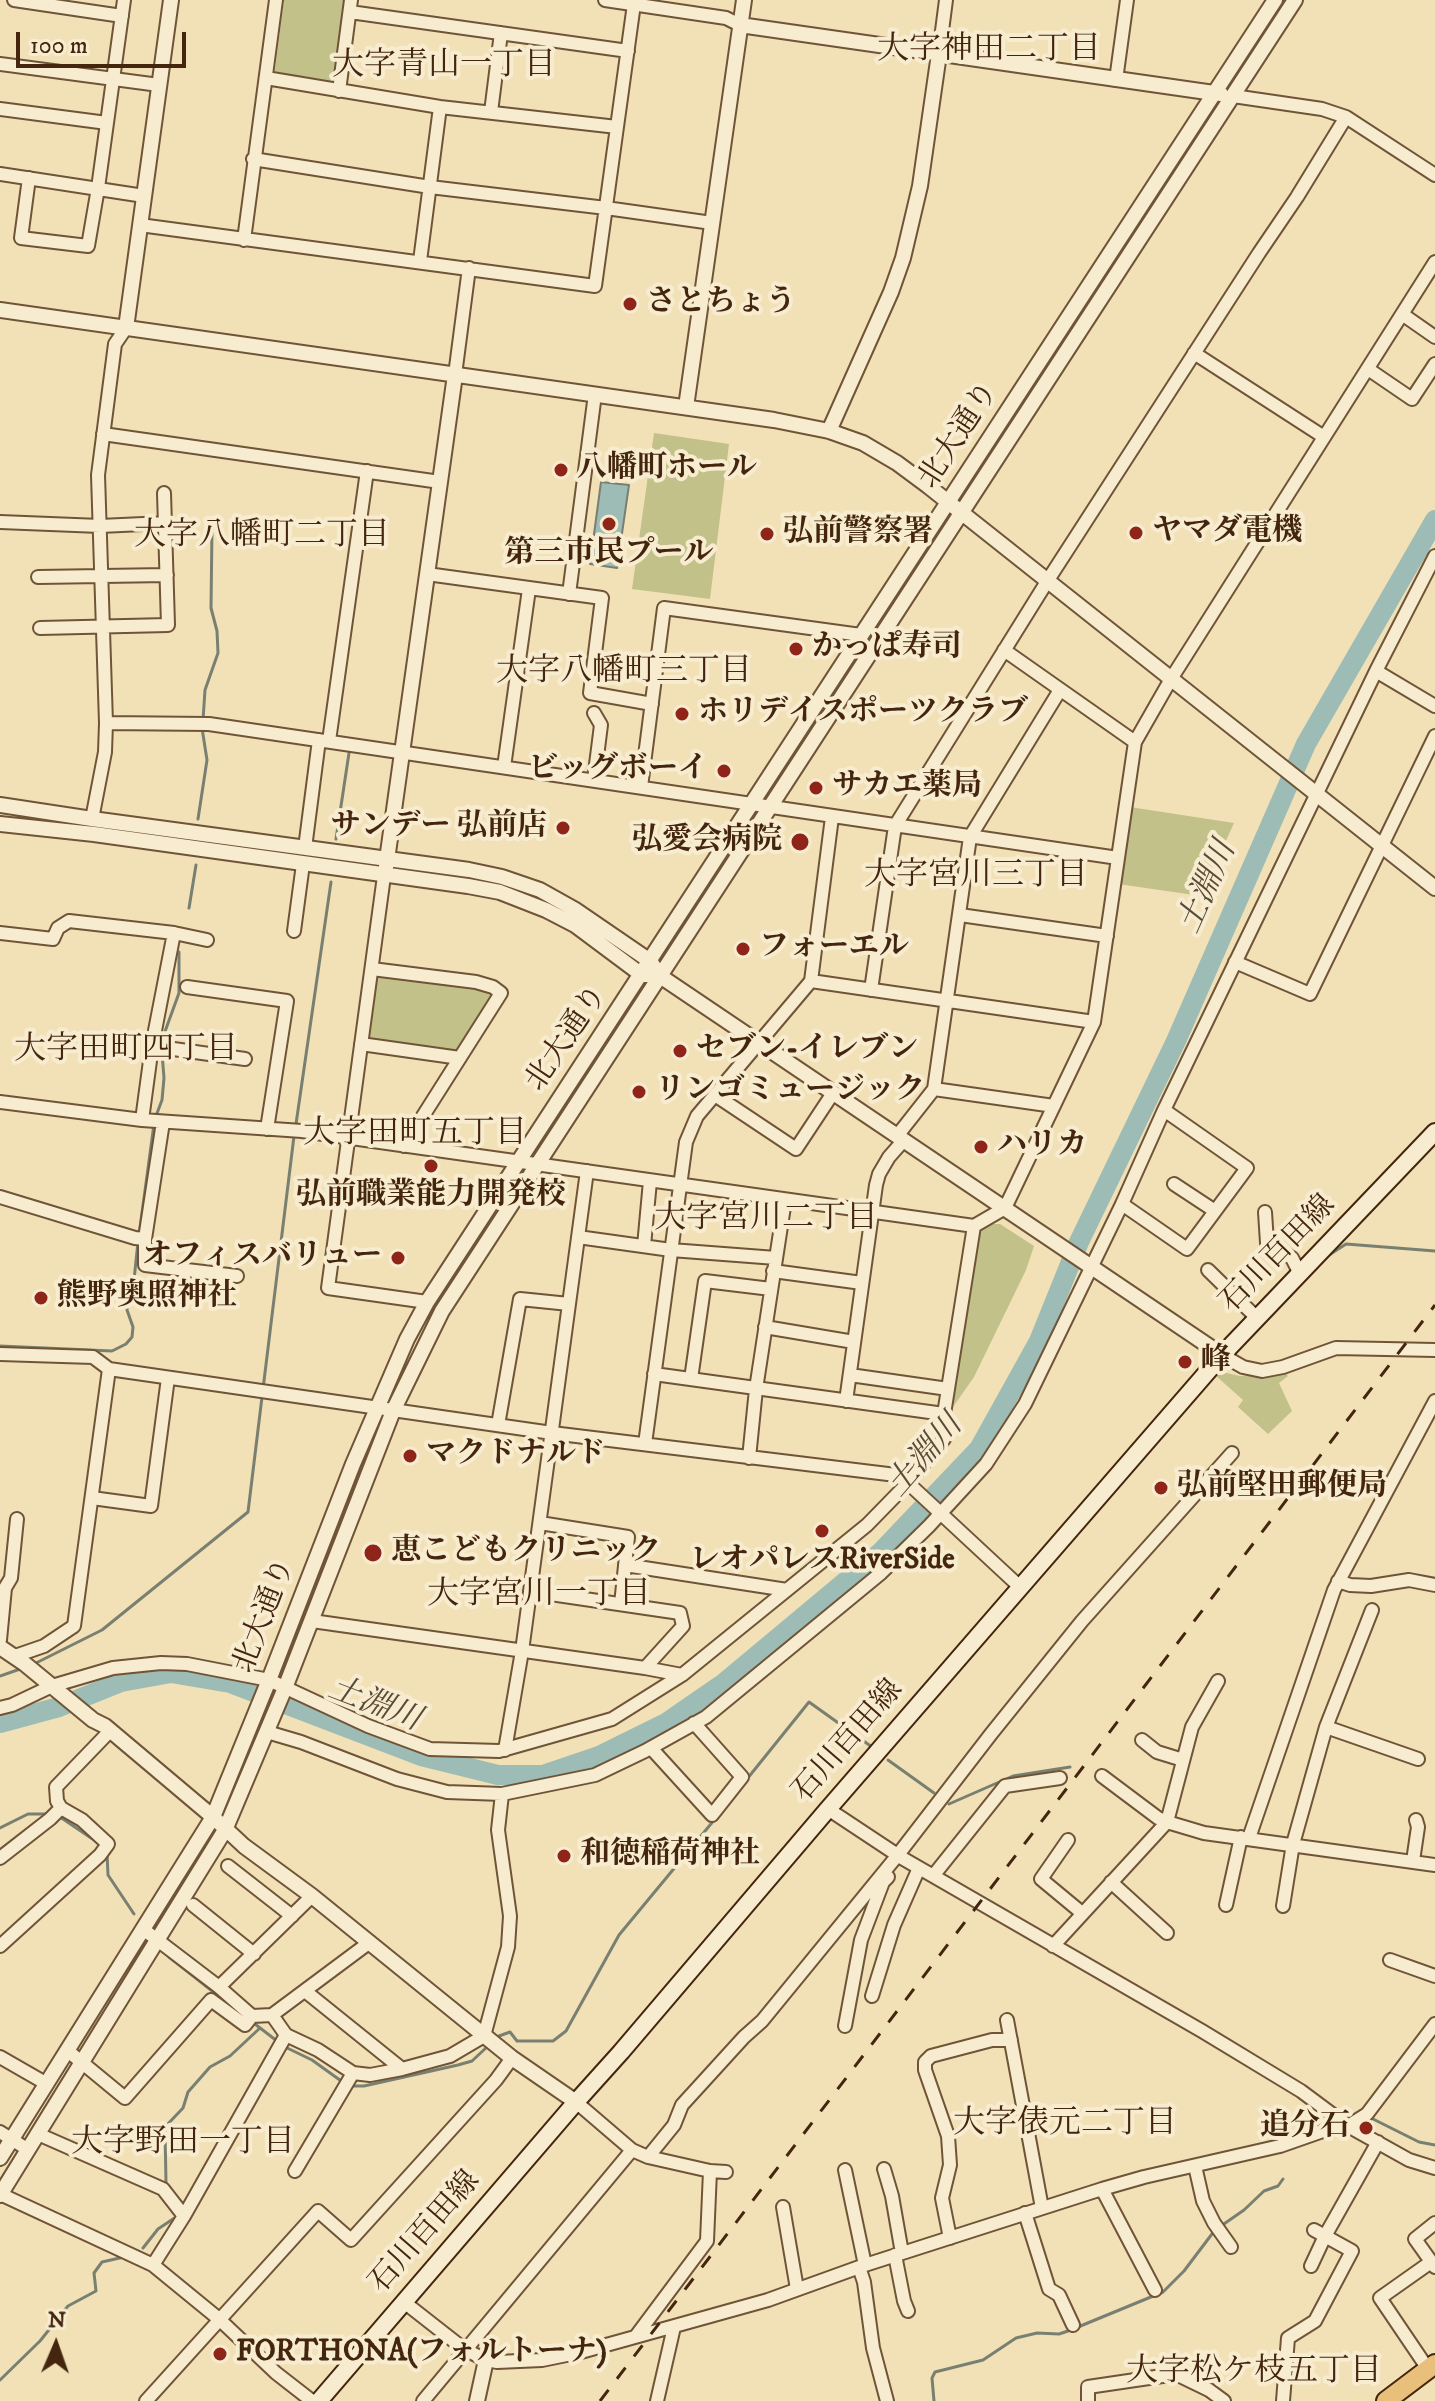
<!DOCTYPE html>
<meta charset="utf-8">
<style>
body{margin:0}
#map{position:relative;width:1435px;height:2401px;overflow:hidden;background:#f2e1b6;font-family:"IM FELL DW Pica",serif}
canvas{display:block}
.north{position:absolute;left:16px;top:2305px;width:80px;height:80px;-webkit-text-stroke:6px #f7ecd0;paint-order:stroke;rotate:2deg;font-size:22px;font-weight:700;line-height:32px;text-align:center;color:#44250e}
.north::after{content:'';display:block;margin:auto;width:28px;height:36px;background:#44250e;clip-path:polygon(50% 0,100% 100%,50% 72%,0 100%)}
.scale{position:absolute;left:16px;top:32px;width:170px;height:36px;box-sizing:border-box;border:4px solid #44250e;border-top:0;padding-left:10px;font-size:24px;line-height:28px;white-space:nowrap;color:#44250e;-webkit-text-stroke:6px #f7ecd0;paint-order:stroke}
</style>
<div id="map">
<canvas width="1435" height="2401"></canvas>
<div class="north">N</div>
<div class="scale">100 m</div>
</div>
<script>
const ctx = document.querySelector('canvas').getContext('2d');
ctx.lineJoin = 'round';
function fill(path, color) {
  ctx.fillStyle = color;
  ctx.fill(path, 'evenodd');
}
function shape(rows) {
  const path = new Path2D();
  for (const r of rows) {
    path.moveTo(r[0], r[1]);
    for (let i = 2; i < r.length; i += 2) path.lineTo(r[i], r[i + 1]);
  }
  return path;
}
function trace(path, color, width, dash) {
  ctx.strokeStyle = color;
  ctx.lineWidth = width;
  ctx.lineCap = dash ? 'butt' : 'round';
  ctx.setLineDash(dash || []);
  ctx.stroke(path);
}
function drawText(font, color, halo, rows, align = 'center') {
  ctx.font = font + ' "IM FELL DW Pica","Noto Serif JP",serif';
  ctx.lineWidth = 8;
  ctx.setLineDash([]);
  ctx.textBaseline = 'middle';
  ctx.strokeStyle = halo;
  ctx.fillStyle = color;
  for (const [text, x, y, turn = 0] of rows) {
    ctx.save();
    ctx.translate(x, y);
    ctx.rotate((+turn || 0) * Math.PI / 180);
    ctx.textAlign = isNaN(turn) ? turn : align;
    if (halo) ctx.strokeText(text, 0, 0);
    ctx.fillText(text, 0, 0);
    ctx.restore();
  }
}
const green = shape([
 [284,0,345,0,334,88,274,77],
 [654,433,729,444,710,599,632,589],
 [1130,807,1234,823,1201,896,1118,884],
 [382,975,447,983,491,992,494,996,459,1051,453,1053,371,1043,368,1038,377,978],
 [991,1224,1000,1224,1034,1246,1026,1270,974,1377,953,1407,976,1238,982,1229],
 [1218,1371,1240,1376,1271,1375,1284,1371,1288,1376,1279,1383,1292,1411,1268,1434,1238,1407,1243,1400,1215,1375]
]);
const water = shape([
 [601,482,629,485,617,568,590,564,601,482]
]);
const stream = shape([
 [203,720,205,690,218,653,217,631,211,608,212,527],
 [198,819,207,760,202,728],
 [336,839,349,753],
 [189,908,196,865],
 [163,1046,163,1037,179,993,179,952],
 [156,1116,162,1100,164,1078,162,1053],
 [296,1124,331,882],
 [139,1235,154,1124],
 [1326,1257,1346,1244,1435,1251],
 [0,1346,112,1351,126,1344,132,1337,133,1327,127,1310,128,1297,134,1280,138,1242],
 [263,1389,294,1136],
 [34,1664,102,1630,248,1512,262,1397],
 [0,1676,23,1668],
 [888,1760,934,1793],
 [747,1779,809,1702,872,1747],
 [949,1804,1013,1776,1070,1767],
 [60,1817,100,1844],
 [0,1828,28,1814,49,1814],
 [107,1853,108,1875,134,1914],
 [169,1957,235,2009],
 [251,2021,277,2041],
 [499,2036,510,2032,517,2041,553,2041,566,2031,619,1935,715,1819],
 [283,2046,312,2060,344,2083],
 [351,2086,364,2086,458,2065,472,2061,488,2046],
 [1373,2119,1419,2142,1435,2145],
 [1329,2138,1346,2133],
 [168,2186,166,2183,165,2127,183,2108,188,2092,210,2067,230,2056,260,2028],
 [1221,2226,1244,2210,1264,2191,1278,2186,1283,2179],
 [143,2248,158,2229,176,2217],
 [1078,2327,1163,2292,1184,2271,1215,2230],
 [0,2380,40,2341,68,2306,96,2291,94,2273,102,2262,124,2257],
 [934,2401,932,2378,935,2372,983,2360,1016,2338,1037,2333,1059,2334,1071,2330]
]);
const river = shape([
 [0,1723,59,1707,121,1682,171,1673,230,1683,421,1756,498,1775,543,1775,599,1756,666,1723,724,1683,881,1552,979,1449,1039,1341,1079,1242,1176,1041,1306,744,1435,520]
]);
const minor = shape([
 [14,0,122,16],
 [605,0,726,18,740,25],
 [350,12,628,51],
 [939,54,946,0],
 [0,64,159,85],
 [266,78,440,107,617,127],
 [1116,80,1127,0],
 [339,91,351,0],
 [1233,96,1322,109,1346,117,1435,175],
 [0,109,107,123],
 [491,112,501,33],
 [253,159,430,187,606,208,712,223],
 [0,174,144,196],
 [29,178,21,238,88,246,98,188,124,0],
 [140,225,595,286,634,4],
 [244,240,276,0],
 [420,261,440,107],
 [1402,314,1435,337],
 [1194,353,1324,437],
 [1368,369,1412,399,1435,364],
 [455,375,469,268],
 [103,434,440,482],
 [0,522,100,526,165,523],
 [427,574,602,598,590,693,652,704],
 [38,577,167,575],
 [569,594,595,394],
 [40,628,168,625,164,493],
 [1004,650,1135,742],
 [1376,671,1435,706],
 [594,713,601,725,594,780],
 [106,723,209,724,1118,858],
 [329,741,367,471],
 [504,767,529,589],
 [641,787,664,608,861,635],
 [92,819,105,752,106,723,98,475,115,344,126,328],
 [305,848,319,740],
 [384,876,328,1288,427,1302],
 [960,915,1107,936],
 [294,931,303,864],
 [0,933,53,939,58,928,69,921,174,933,207,940],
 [1235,962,1310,994,1435,736],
 [372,969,476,982,493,987,501,993,404,1146],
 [811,981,1094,1022],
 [187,987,287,1001,267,1129],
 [871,990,895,826,1048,580,1259,253,1297,197,1346,117],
 [361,1044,460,1058],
 [152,1046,245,1059],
 [934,1089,1054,1106],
 [715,1095,796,1149,833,1093],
 [0,1102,142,1120,302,1131,974,1226,1005,1208,1094,1022,1135,742,1171,679,1435,262],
 [142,1120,152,1046,174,933],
 [163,1122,145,1239,145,1265,237,1276],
 [897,1136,934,1089,970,837,1060,690],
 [1174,1184,1215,1211],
 [0,1197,135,1238,145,1239],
 [1122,1204,1187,1249,1247,1168,1164,1110],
 [1265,1212,1267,1243,1292,1258,1300,1274],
 [578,1237,671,1250,776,1258],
 [644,1246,650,1181],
 [1208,1270,1257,1318],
 [773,1271,862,1283],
 [765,1327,854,1342],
 [0,1354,93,1357,109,1369,552,1433,896,1475,908,1483,1020,1587],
 [1222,1355,1243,1367,1262,1371,1283,1367,1336,1348,1435,1350],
 [654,1374,944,1414],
 [850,1375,948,1389],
 [691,1379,705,1281,771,1289],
 [846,1401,876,1185,879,1174,889,1157,904,1140],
 [498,1425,520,1299,569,1304],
 [645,1444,686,1142,697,1116,811,981,832,817],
 [749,1458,756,1389,785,1200],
 [92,1498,151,1506,168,1378],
 [540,1523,628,1537,621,1604],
 [625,1565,787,1590],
 [1338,1581,1350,1585,1371,1586,1409,1580,1435,1585],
 [530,1591,680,1613,683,1626,645,1668],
 [312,1621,645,1668,682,1675],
 [0,1640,5,1588,11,1578,17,1519],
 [15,1656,44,1646,74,1626,109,1369],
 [0,1708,12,1705,52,1686,113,1668,161,1663,187,1664,269,1680,368,1726,430,1749,499,1751,612,1719,682,1675,867,1525,908,1483,944,1439,944,1414,974,1226],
 [1326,1727,1418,1759],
 [267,1732,301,1742,397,1779,447,1792,502,1794,595,1775,645,1751,706,1717,881,1573,929,1526,986,1464,1025,1404,1122,1204,1164,1110,1376,671,1435,556],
 [1142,1740,1157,1752,1183,1760],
 [651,1748,712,1815,742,1777,694,1723],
 [505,1750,522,1651,587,1171],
 [1102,1776,1158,1818,1167,1822,1192,1727,1218,1681],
 [828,1809,902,1858,1202,2031,1301,2091,1348,2126,1409,2160,1435,2168],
 [1249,1838,1334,1590,1435,1401],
 [1068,1840,1041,1879,1082,1913],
 [0,1858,50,1819,61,1808],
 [1413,1861,1418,1827,1416,1820],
 [228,1866,292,1916],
 [933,1876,1005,1786,1060,1778],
 [1111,1882,1167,1933],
 [193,1905,254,1954],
 [1226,1905,1241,1837],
 [1283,1906,1293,1844,1326,1727,1372,1610],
 [143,1929,219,1987,252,2016,272,2015,370,1942],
 [0,1946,100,1855,108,1844,82,1820,61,1808,57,1801,56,1787,109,1732],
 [1053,1946,1167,1822,1204,1833,1435,1865],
 [1390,1960,1435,1976],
 [219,1987,312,1896],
 [305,1991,402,2069],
 [872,1996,894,1925,919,1868],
 [272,2015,286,2035,318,2050,353,2073,370,2075,402,2069,450,2056,484,2036,508,1947,510,1916,498,1830,502,1794],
 [1007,2020,1042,2208],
 [845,2026,861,1940,883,1882,888,1877],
 [68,2051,125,2098,211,2000,245,2025,252,2016],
 [0,2057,47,2084],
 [576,2102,632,2150,648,2157,710,2171,726,2172],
 [0,2132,27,2149],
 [38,2134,163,2189,184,2216],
 [648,2157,674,2125,682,2105,744,2037,762,2021,897,1856,991,1734,1082,1621,1232,1453],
 [1195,2166,1203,2201,1214,2223,1231,2247],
 [884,2169,892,2196,902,2253],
 [845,2170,865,2265],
 [295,2171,353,2073],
 [1102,2189,1155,2290],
 [0,2194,153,2265,219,2319,276,2373,312,2401],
 [783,2207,797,2289],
 [1025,2213,1049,2289,1059,2295,1073,2325],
 [1435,2223,1415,2239,1435,2267],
 [950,2238,942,2198,950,2165,948,2136,925,2070,925,2062,931,2056,992,2040,1011,2040],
 [895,2255,904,2301,908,2311],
 [153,2265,184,2216,286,2035],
 [1311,2266,1325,2236,1378,2142],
 [859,2267,864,2282,873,2348,887,2401],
 [404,2302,464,2349,486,2360,497,2362,542,2360,581,2352,768,2300,865,2265,1102,2189,1144,2177,1280,2146,1320,2132,1348,2126,1367,2114,1435,2024],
 [636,2336,707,2241,710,2171],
 [1428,2369,1380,2298,1431,2262],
 [146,2401,318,2211,351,2240,496,2080,512,2058],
 [423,2401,632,2150],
 [657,2401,674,2327],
 [1088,2401,1088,2387,1176,2374,1209,2390,1224,2401],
 [1283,2401,1288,2338,1315,2321,1352,2251,1314,2230]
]);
const tertiary = shape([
 [740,25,1221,94],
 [0,310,774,420,829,431,863,443,897,463,928,486,1435,888],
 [126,328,171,0],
 [686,407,744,0],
 [829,431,891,292,903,258,920,186,939,54],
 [0,805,92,819,469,870,502,877,540,890,574,909,650,961,660,976,1222,1355],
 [0,824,94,834,468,886,500,892,546,910,575,925,642,975,651,975],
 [386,867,455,375],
 [0,1647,25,1664,93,1720,105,1726,213,1817,244,1846,312,1896,512,2058,576,2102],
 [0,2158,213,1817,269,1680,353,1464,407,1339,427,1302,1275,0],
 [0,2195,225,1830,285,1688,393,1411,442,1311,1295,0],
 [477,2401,486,2360]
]);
const secondary = shape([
 [319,2401,576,2102,621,2052,828,1809,1222,1355,1435,1132]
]);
const primary = shape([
 [1386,2401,1435,2364]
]);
const rail = shape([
 [600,2401,1435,1305]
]);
const markers = [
 [630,304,8,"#8f2418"],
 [561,470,8,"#8f2418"],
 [609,524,8,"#8f2418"],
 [1136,533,8,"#8f2418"],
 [767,534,8,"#8f2418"],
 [796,649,8,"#8f2418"],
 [682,714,8,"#8f2418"],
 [724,771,8,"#8f2418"],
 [816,788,8,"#8f2418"],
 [563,828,8,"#8f2418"],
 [800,842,10,"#8f2418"],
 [743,949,8,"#8f2418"],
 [680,1051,8,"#8f2418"],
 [639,1092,8,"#8f2418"],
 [981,1147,8,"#8f2418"],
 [431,1166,8,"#8f2418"],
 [398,1258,8,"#8f2418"],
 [41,1298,8,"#8f2418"],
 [1185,1362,8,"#8f2418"],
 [410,1456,8,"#8f2418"],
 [1161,1488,8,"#8f2418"],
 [822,1531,8,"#8f2418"],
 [373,1553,10,"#8f2418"],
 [564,1856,8,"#8f2418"],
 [1366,2128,8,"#8f2418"],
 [220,2354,8,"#8f2418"]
];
const poiNames = [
 ["さとちょう",646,304],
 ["八幡町ホール",577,470],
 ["ヤマダ電機",1152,533],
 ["弘前警察署",783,534],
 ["第三市民プール",609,555,"center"],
 ["かっぱ寿司",812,649],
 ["ホリデイスポーツクラブ",698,714],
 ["ビッグボーイ",708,771,"right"],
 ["サカエ薬局",832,788],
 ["サンデー 弘前店",547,828,"right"],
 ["弘愛会病院",782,842,"right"],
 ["フォーエル",759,949],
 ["セブン-イレブン",696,1051],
 ["リンゴミュージック",655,1092],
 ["ハリカ",997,1147],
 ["弘前職業能力開発校",431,1197,"center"],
 ["オフィスバリュー",382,1258,"right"],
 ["熊野奥照神社",57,1298],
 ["峰",1201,1362],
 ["マクドナルド",426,1456],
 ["弘前堅田郵便局",1177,1488],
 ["恵こどもクリニック",391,1553],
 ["レオパレスRiverSide",822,1562,"center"],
 ["和徳稲荷神社",580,1856],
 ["追分石",1350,2128,"right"],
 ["FORTHONA(フォルトーナ)",236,2354]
];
const streetNames = [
 ["北大通り",960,436,-57],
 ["北大通り",568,1039,-56],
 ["石川百田線",1279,1255,-46],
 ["北大通り",266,1616,-69],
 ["石川百田線",849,1742,-49],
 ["石川百田線",426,2233,-49]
];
const neighbourhoodNames = [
 ["大字神田二丁目",989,51],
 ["大字青山一丁目",444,67],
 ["大字八幡町二丁目",262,537],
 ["大字八幡町三丁目",624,673],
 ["大字宮川三丁目",976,877],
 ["大字田町四丁目",126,1051],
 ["大字田町五丁目",415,1135],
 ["大字宮川二丁目",766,1220],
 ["大字宮川一丁目",539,1596],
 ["大字俵元二丁目",1065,2125],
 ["大字野田一丁目",183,2144],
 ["大字松ケ枝五丁目",1254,2373]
];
const waterNames = [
 ["土淵川",1209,888,-66],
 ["土淵川",926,1457,-49],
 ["土淵川",374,1706,21]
];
fill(green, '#c2c189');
fill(water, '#9cbcb5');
trace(water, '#798072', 2);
trace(stream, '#798072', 3);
trace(river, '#9cbcb5', 20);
trace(minor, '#705438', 16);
trace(tertiary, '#705438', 18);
trace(secondary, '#44250e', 20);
trace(primary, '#44250e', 22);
trace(minor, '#f7ecd0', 12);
trace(tertiary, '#f7ecd0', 14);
trace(secondary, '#f7ecd0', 16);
trace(primary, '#e9c07b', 18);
trace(rail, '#44250e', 3, [14, 14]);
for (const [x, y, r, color] of markers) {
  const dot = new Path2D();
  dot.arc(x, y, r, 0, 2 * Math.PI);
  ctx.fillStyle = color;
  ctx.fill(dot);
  trace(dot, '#f7ecd0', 3);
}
drawText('bold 30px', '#44250e', '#f7ecd0', poiNames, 'left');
drawText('30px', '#44250e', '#f7ecd0', streetNames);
drawText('32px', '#44250e', '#f7ecd0', neighbourhoodNames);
drawText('italic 32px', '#5a4b38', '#f7ecd0', waterNames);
</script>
